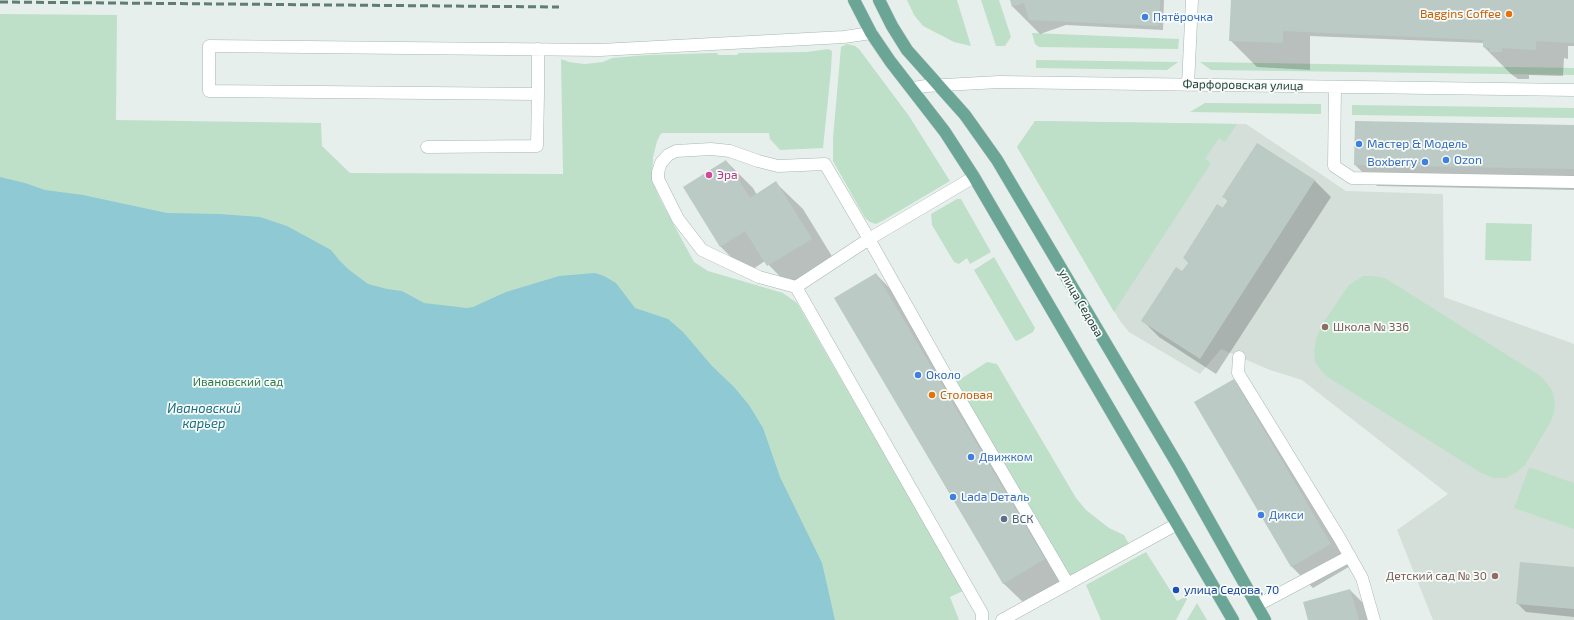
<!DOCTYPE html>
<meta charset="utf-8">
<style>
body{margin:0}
canvas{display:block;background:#e6efeb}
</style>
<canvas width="1574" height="620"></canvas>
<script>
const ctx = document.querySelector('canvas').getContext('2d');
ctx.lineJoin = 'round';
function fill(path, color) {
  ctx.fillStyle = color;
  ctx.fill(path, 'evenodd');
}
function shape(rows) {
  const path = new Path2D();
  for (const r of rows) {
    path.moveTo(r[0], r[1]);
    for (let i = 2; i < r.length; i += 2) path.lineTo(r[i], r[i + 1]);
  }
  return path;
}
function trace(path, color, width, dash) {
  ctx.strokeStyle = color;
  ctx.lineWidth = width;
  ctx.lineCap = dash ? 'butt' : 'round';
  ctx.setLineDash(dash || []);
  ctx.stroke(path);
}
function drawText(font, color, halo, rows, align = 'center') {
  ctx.font = font + ' "Exo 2",sans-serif';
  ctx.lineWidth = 3.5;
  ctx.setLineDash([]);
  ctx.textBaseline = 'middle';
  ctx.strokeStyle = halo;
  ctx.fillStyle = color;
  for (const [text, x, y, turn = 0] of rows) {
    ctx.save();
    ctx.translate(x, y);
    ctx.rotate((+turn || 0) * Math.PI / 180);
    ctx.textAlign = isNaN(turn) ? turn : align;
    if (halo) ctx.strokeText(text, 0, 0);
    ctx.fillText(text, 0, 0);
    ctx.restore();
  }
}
const built = shape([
 [1035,121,1246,124,1346,191,1443,194,1444,297,1574,344,1574,620,1433,620,1397,530,1448,494,1302,380,1270,370,1221,349,1200,374,1129,332,1120,321,1017,147]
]);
const green = shape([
 [907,0,957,0,971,46,954,42,923,26,914,15],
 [981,0,999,0,1011,37,1005,46,996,46],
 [0,14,117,15,116,120,321,123,322,146,350,173,563,174,561,59,569,62,585,64,603,62,612,58,647,55,717,53,718,55,737,55,739,53,807,52,828,49,832,51,831,70,823,148,780,150,770,139,769,133,662,133,660,135,657,141,653,157,652,181,661,201,694,262,708,271,783,293,797,303,963,591,950,597,959,620,0,620],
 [1032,33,1179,39,1178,49,1039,47,1035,44],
 [847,44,855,46,859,49,909,116,950,181,884,220,876,224,870,222,865,218,833,161,833,138,841,47],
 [1036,60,1178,62,1167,70,1036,68],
 [1200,62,1574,68,1574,75,1211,70],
 [1205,103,1321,104,1321,114,1190,112],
 [1352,105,1574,108,1574,118,1352,115],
 [1035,121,1237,124,1225,142,1219,138,1205,159,1211,163,1114,312,1017,147],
 [957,199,961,199,991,252,970,264,967,258,959,264,954,262,932,225,931,214],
 [1486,223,1532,224,1531,261,1485,260],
 [994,257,1035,328,1033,332,1017,341,1015,340,974,270],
 [1363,276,1371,276,1385,278,1542,377,1552,390,1555,402,1554,413,1550,423,1525,465,1517,472,1506,478,1494,478,1481,473,1326,376,1319,368,1315,361,1314,351,1316,339,1323,323,1349,285],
 [987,362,997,364,1076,498,1086,510,1109,528,1124,535,1129,544,1070,577,956,382],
 [1529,467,1574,483,1574,529,1514,508],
 [1146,552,1177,601,1185,597,1187,599,1176,620,1101,620,1086,585],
 [1197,603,1207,620,1187,620]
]);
const water = shape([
 [0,177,25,183,45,190,83,195,167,213,220,214,260,217,287,226,331,250,339,260,348,269,368,284,387,289,402,291,424,303,467,308,473,307,506,292,559,276,595,273,604,276,616,283,635,308,668,319,683,332,712,366,734,387,749,405,763,428,780,477,822,563,835,620,0,620]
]);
const shadow = shape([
 [1011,0,1164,0,1163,30,1066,25,1040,34,1013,7],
 [1232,0,1574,0,1574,46,1568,46,1568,59,1564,58,1563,76,1529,75,1529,79,1518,79,1511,74,1484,47,1484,43,1310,36,1310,70,1257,67,1230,40],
 [1574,126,1574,190,1377,186,1355,165],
 [1258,144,1315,181,1331,197,1216,374,1159,337,1143,321,1183,272,1189,263,1184,258,1228,201,1224,197],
 [726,161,753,188,757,195,776,183,803,209,838,266,795,292,765,261,747,273,720,246],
 [876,274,897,296,1065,580,1025,604,1003,583],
 [1234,380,1255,401,1352,565,1313,588,1292,567,1196,402],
 [1574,568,1574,617,1526,612,1517,603],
 [1350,590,1371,611,1374,620,1309,620]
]);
const building = shape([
 [1010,0,1160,0,1159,26,1029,20,1024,3,1012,7],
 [1231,0,1574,0,1574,43,1536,41,1536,50,1502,48,1502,52,1490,52,1490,48,1483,47,1483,40,1283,31,1283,43,1229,41],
 [1355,121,1574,125,1574,169,1354,165],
 [1257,143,1315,180,1200,359,1141,321,1176,267,1182,271,1189,262,1183,258,1217,204,1223,208,1228,200,1222,197],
 [726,160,750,198,776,181,812,239,767,266,745,231,720,247,683,187],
 [876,273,1045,559,1003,584,834,298],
 [1234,379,1331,544,1291,567,1194,402],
 [1520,562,1574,567,1574,609,1516,604],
 [1350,589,1359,620,1308,620,1303,602]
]);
const minor = shape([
 [538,49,538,94,209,91,209,46,600,50,844,37,871,33],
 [1188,85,1192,0],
 [1335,87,1334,166,1352,178,1574,182],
 [913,88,926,86,999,82,1574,90],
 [427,147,537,146,538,94],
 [796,287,869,239,974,177],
 [1239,357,1238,373,1340,539,1362,578,1374,620],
 [1258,605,1350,556],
 [982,620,982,613,796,287,759,277,702,250,678,219,658,179,658,172,661,163,668,155,676,151,711,149,730,151,758,161,778,166,825,164,869,239,948,379,1068,584],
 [1002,620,1177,524]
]);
const major = shape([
 [854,0,871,33,890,61,945,132,974,177,1233,620],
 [879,0,892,26,907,50,965,115,997,160,1179,467,1265,620]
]);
const rail = shape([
 [0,2,559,7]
]);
const markers = [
 [1509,14,4,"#e8710a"],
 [1145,17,4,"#3f7fe0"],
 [1359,144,4,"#3f7fe0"],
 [1446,160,4,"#3f7fe0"],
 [1425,162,4,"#3f7fe0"],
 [709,175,4,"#d1479c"],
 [1325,327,4,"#8d6e63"],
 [918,375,4,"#3f7fe0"],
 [932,395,4,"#e8710a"],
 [971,457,4,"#3f7fe0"],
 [953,497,4,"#3f7fe0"],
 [1261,515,4,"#3f7fe0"],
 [1004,519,4,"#5c6f8a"],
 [1495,576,4,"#8d6e63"],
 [1176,590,4,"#1a4fb4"]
];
const foodNames = [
 ["Baggins Coffee",1501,14],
 ["Столовая",940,395,"left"]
];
const shopNames = [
 ["Пятёрочка",1153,17],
 ["Мастер & Модель",1367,144],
 ["Ozon",1454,160],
 ["Boxberry",1417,162,"right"],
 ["Около",926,375],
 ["Движком",979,457],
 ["Lada Dеталь",961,497],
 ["Дикси",1269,515]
];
const streetNames = [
 ["Фарфоровская улица",1243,85,1],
 ["улица Седова",1081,303,60]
];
const hotelNames = [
 ["Эра",717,175]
];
const educationNames = [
 ["Школа № 336",1333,327],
 ["Детский сад № 30",1487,576,"right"]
];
const parkNames = [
 ["Ивановский сад",238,382]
];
const serviceNames = [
 ["ВСК",1012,519]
];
const transitNames = [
 ["улица Седова, 70",1184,590]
];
const waterNames = [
 ["Ивановский",204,409],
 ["карьер",204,424]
];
fill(built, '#d4dfda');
fill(green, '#bfe0c8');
fill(water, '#8ec9d4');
fill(shadow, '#0003');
fill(building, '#bbcac4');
trace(minor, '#a8b8b2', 13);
trace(major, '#c2cac8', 13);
trace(minor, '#fff', 12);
trace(major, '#6aa596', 12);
trace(rail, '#5f7d75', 3, [8, 4]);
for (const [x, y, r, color] of markers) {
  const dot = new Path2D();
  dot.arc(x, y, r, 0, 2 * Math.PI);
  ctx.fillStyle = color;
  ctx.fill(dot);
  trace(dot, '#f7fbf9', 1.5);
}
drawText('12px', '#c56008', '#f7fbf9', foodNames, 'right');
drawText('12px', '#366cbe', '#f7fbf9', shopNames, 'left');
drawText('12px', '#24423a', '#f7fbf9', streetNames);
drawText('12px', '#b23c85', '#f7fbf9', hotelNames, 'left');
drawText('12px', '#785e54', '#f7fbf9', educationNames, 'left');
drawText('12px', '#2d7a4b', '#f7fbf9', parkNames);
drawText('12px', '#4e5e75', '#f7fbf9', serviceNames, 'left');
drawText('12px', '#164399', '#f7fbf9', transitNames, 'left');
drawText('italic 13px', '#1c6f80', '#f7fbf9', waterNames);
</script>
